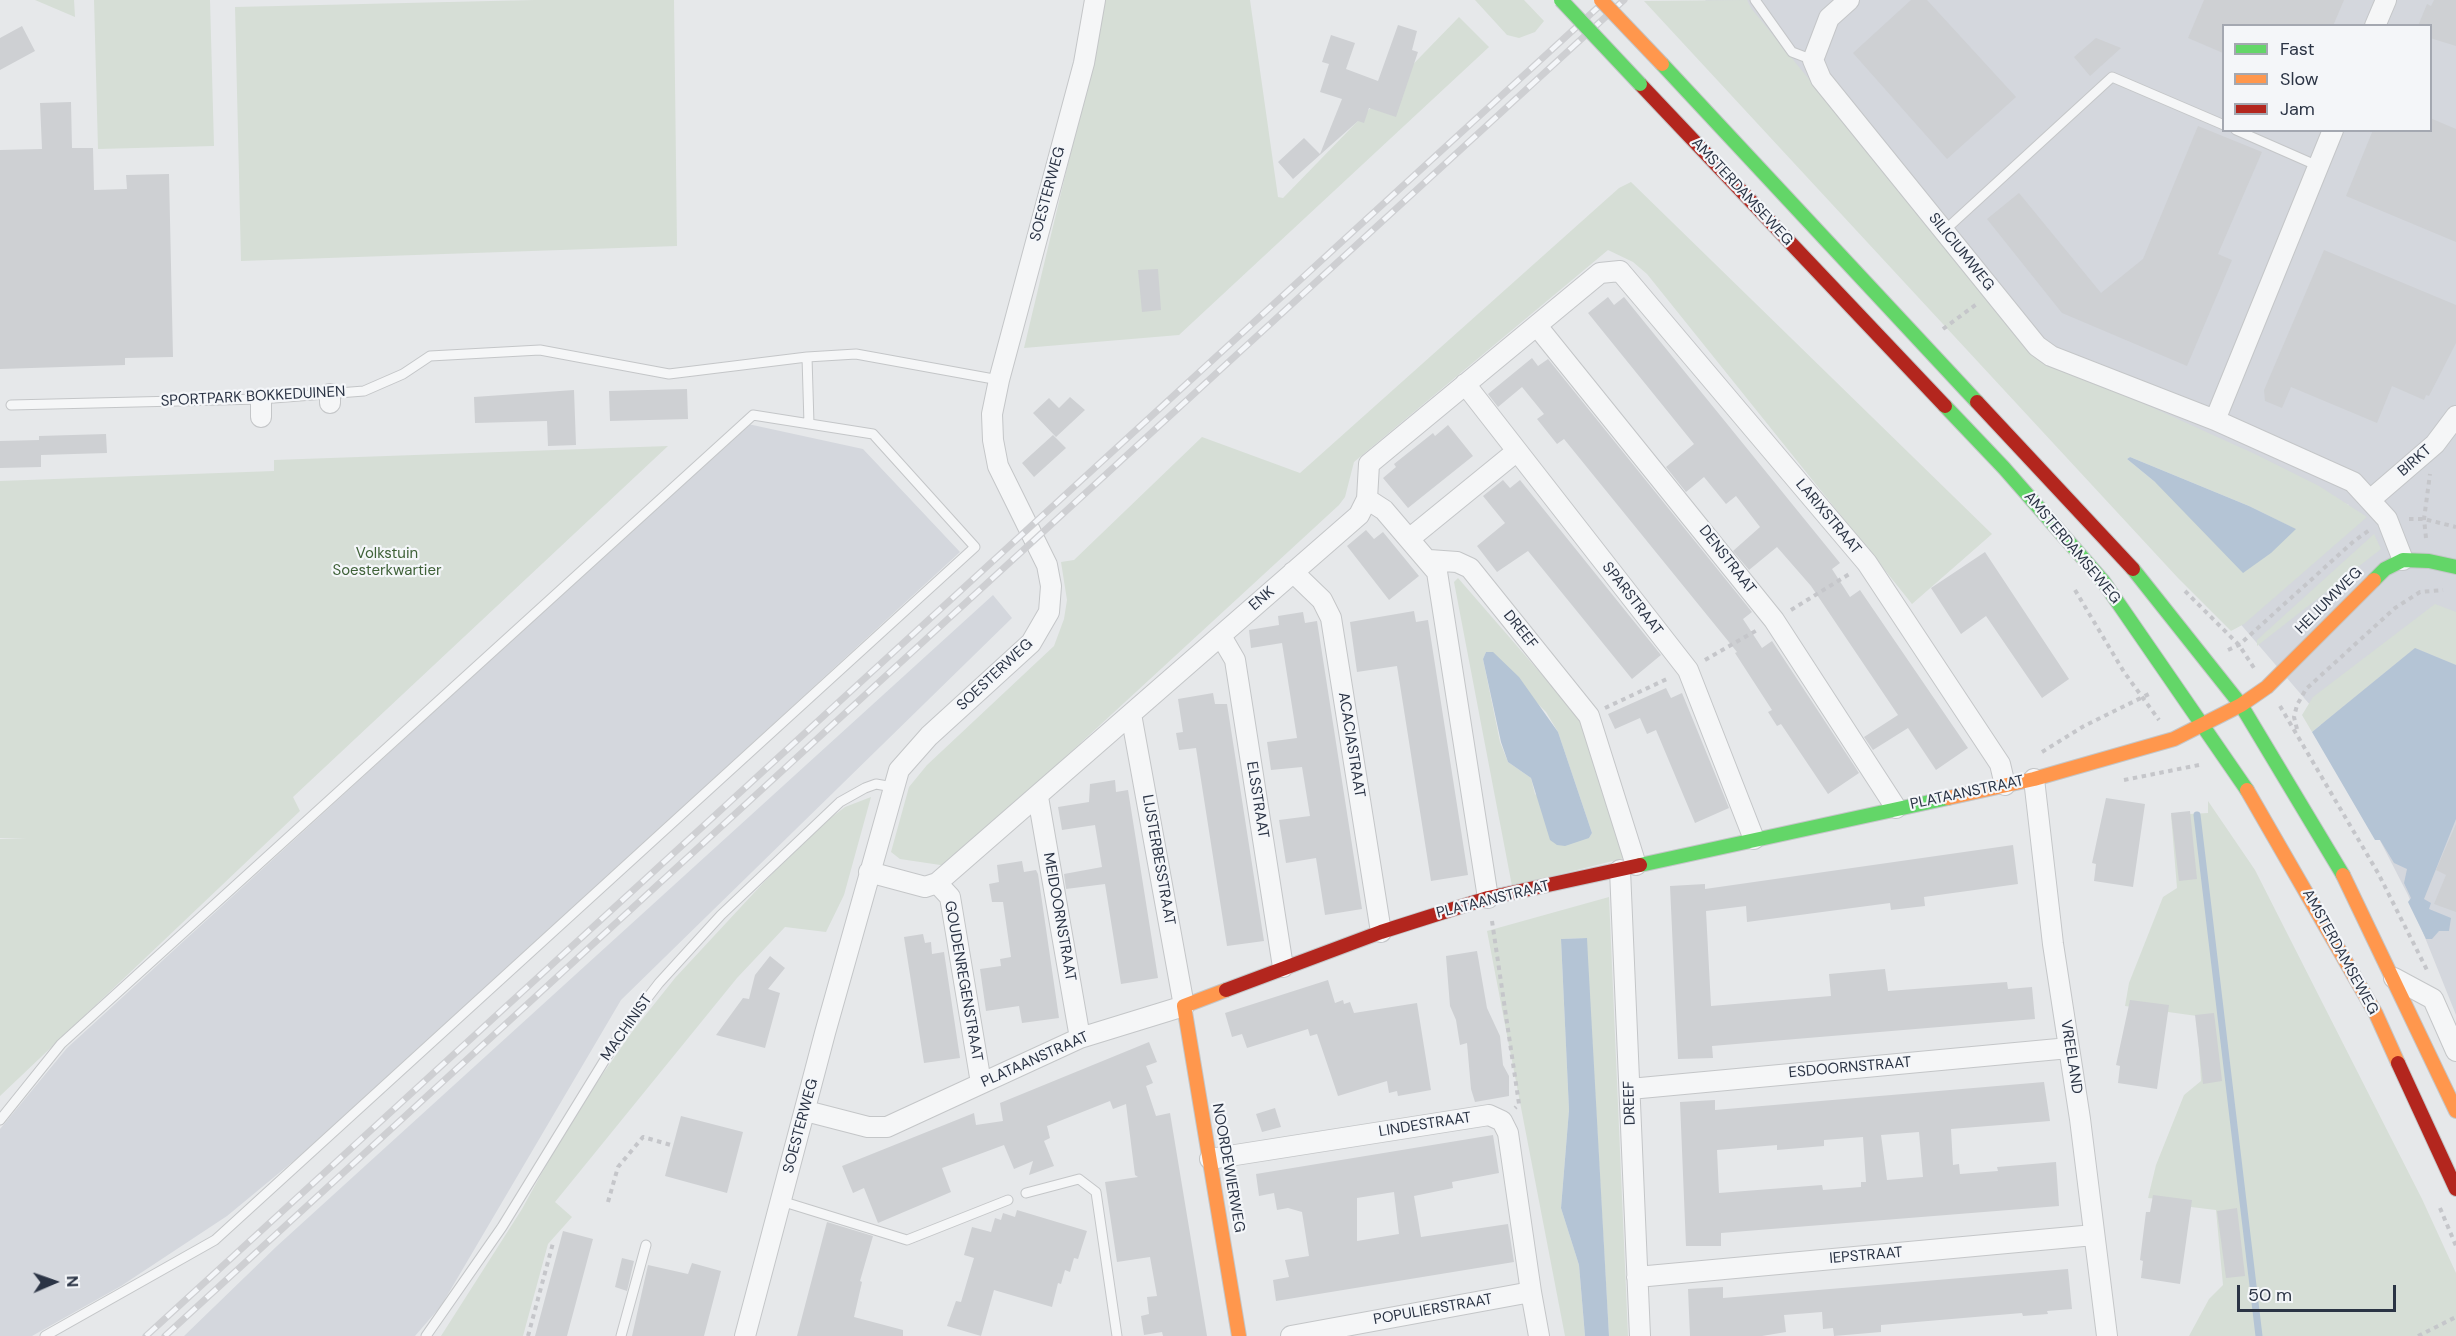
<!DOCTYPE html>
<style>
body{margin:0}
#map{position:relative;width:2456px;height:1336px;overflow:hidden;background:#e6e8ea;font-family:"DM Sans",sans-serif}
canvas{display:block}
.legend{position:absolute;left:2222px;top:24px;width:210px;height:108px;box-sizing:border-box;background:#f4f6f9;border:2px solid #a4a8b1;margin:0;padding:8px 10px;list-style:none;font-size:18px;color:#2b3445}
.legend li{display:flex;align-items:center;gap:12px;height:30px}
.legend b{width:30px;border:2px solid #a4a8b1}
.north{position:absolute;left:24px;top:1252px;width:60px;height:60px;-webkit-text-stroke:4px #f4f6f9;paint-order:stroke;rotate:88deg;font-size:16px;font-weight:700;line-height:24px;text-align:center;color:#2b3445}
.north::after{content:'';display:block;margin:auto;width:21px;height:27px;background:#2b3445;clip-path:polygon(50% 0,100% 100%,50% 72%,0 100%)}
.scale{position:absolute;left:2237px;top:1285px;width:159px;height:27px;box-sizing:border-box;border:3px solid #2b3445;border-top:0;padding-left:8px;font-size:18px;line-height:21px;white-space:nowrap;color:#2b3445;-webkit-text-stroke:4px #f4f6f9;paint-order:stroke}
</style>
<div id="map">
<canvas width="2456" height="1336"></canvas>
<ul class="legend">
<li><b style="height:8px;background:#63d668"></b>Fast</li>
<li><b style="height:8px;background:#ff974d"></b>Slow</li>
<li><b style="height:8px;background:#b3261e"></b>Jam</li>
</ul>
<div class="north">N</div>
<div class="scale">50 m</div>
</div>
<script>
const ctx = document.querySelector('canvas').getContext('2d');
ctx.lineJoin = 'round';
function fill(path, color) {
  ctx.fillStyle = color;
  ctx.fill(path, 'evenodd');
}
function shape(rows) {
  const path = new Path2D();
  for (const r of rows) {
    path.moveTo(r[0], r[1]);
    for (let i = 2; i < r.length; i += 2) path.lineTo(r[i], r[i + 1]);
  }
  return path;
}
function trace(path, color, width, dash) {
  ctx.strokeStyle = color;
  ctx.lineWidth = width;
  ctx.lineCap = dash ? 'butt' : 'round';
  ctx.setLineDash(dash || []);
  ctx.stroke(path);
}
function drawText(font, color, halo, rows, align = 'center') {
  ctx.font = font + ' "DM Sans",sans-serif';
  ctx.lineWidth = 4.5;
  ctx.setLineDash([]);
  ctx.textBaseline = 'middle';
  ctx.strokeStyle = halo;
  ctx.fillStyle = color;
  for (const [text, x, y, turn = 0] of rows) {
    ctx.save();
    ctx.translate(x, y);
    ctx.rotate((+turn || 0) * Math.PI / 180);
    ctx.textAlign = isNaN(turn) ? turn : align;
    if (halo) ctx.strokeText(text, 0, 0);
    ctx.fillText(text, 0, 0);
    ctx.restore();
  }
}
const built = shape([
 [1705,0,2456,0,2456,1015,2408,895,2311,706,2237,620,2349,505,2073,399],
 [2224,26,2430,26,2430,130,2224,130],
 [748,424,863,449,960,552,342,1121,227,1216,121,1286,32,1336,0,1336,0,1129,67,1048],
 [993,595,1012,618,621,1000,441,1306,415,1336,184,1336,277,1246]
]);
const green = shape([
 [35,0,74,0,75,17],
 [94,0,210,0,214,146,98,149],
 [534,0,674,0,677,246,241,261,235,7],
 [1104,0,1250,0,1278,197,1283,198,1459,17,1489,47,1179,335,1024,348,1098,38],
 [1475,0,1524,0,1544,21,1535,32,1519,38,1507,35],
 [1747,0,1751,8,2032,353,2257,455,2319,486,2367,517,2244,624,2231,631,2178,578,1644,1],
 [2130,457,2249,506,2295,529,2155,482,2127,459],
 [1631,182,1992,534,1912,604,1647,274,1633,262,1608,250,1354,462,1345,497,1339,505,947,866,900,859,891,852,909,787,927,765,1054,646,1064,619,1067,600,1061,562,1074,560,1202,437,1300,473,1619,188],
 [668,446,293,797,300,811,0,1096,0,839,27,838,0,838,0,481,274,471,274,460],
 [2374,534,2381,549,2257,646,2257,640],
 [1458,578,1590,730,1625,858,1512,886,1454,582],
 [1486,652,1546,712,1558,732,1592,833,1589,838,1535,794,1531,778,1508,762,1500,742,1483,659],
 [2435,604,2456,612,2456,665,2415,648,2312,732,2302,715,2313,697],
 [871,797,844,895,826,932,785,927,737,978,555,1202,572,1217,548,1244,523,1336,441,1336,522,1209,572,1118,632,1032,675,978,765,881,824,823,845,807],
 [2208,801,2255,870,2422,1199,2456,1273,2456,1336,2189,1336,2209,1299,2223,1285,2216,1210,2191,1207,2188,1202,2148,1198,2156,1165,2184,1095,2201,1081,2197,1016,2125,1006,2129,983,2163,897,2177,888,2171,815,2208,813],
 [1609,897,1628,1336,1609,1336,1586,938,1561,939,1569,1110,1561,1208,1579,1265,1585,1336,1565,1336,1487,931]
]);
const water = shape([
 [2130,457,2249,506,2296,529,2271,553,2243,573,2155,482,2127,459],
 [2415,648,2456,665,2456,819,2424,899,2431,903,2429,909,2451,918,2449,931,2439,931,2432,939,2426,939,2408,902,2411,898,2404,883,2407,869,2394,863,2380,840,2375,840,2312,732],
 [1486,652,1493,652,1519,677,1558,732,1592,833,1589,838,1565,846,1557,845,1550,840,1531,778,1508,762,1501,742,1483,659],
 [1587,938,1588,958,1609,1336,1585,1336,1579,1265,1561,1208,1569,1110,1561,939]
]);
const stream = shape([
 [2197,815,2259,1336]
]);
const building = shape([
 [1911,0,1927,0,2016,97,1947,159,1853,53],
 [2204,0,2344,0,2333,26,2223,26,2223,53,2188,38],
 [2434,0,2456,0,2456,46,2430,38,2430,26,2418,26,2427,4,2431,6],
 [1398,25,1417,31,1412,50,1418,52,1396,117,1369,108,1364,123,1358,121,1293,179,1278,162,1304,138,1320,154,1342,99,1320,92,1329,64,1322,62,1331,35,1355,43,1346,69,1378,81],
 [22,26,35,51,0,70,0,38],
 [2096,38,2121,48,2090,76,2074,57],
 [71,102,72,148,93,148,94,190,127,189,126,175,169,174,173,357,125,358,125,365,0,369,0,150,42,149,40,103],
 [2430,118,2456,129,2456,242,2346,196,2373,130,2430,130],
 [2198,126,2262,152,2218,254,2232,260,2187,366,2062,313,1987,219,2019,193,2101,293,2143,259],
 [2324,250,2456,305,2456,343,2429,396,2426,395,2424,400,2392,386,2377,423,2291,387,2282,408,2265,401,2264,390],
 [1158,269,1161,310,1142,312,1138,270],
 [1608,297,1614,305,1624,297,1840,563,1832,569,1850,597,1860,590,1968,748,1936,770,1908,728,1873,750,1864,737,1898,715,1811,586,1777,547,1749,570,1733,551,1760,527,1736,496,1726,504,1704,477,1686,492,1666,467,1694,444,1588,313],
 [1532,358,1538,366,1548,359,1752,612,1743,619,1762,648,1772,641,1859,773,1828,794,1781,724,1777,726,1768,712,1772,710,1735,653,1737,652,1564,439,1557,444,1537,419,1544,414,1522,387,1498,407,1488,394],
 [687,389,688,419,610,421,609,391],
 [574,390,576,445,548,446,547,421,475,423,474,397],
 [1070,397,1085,410,1056,437,1033,413,1049,398,1059,408],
 [1448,425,1473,456,1408,508,1383,478,1396,467,1394,464,1433,433,1435,436],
 [106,434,107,453,41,455,41,467,0,468,0,441,39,440,39,436],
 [1053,435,1066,448,1034,477,1022,463],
 [1503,480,1510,488,1520,480,1661,655,1632,679,1528,551,1497,572,1477,546,1505,523,1483,496],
 [1366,530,1374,539,1383,532,1419,576,1389,600,1347,546],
 [1985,552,2069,679,2042,698,1986,616,1961,634,1931,588],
 [1414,611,1416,622,1428,620,1468,875,1431,881,1397,666,1357,672,1350,622],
 [1303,612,1305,623,1317,621,1362,909,1325,915,1316,858,1286,863,1279,820,1310,816,1302,767,1271,770,1267,742,1297,738,1282,643,1251,648,1249,630,1279,625,1278,616],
 [1666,688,1671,698,1682,693,1729,808,1695,823,1656,730,1647,734,1640,718,1615,729,1608,714],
 [1213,693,1215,704,1227,704,1264,941,1227,946,1196,748,1179,750,1176,733,1183,732,1178,699],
 [1115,780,1116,792,1128,790,1158,978,1121,984,1105,884,1066,889,1064,874,1102,867,1095,825,1062,830,1058,807,1089,802,1090,784],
 [2106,798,2145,804,2133,887,2094,881,2096,864,2092,863],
 [2190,811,2197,879,2179,881,2171,813],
 [2456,824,2456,912,2434,904,2446,875,2436,870],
 [2013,845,2018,884,1924,897,1925,906,1891,910,1890,903,1747,922,1746,906,1706,911,1711,1006,1831,996,1829,974,1885,969,1888,991,2007,982,2008,989,2032,987,2035,1019,1712,1046,1713,1058,1678,1059,1670,886,1705,884,1705,889],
 [1022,861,1024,872,1036,870,1038,874,1059,1018,1022,1023,1019,1006,986,1011,980,969,1001,966,1000,959,1011,957,1003,902,992,902,989,884,999,882,997,865],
 [923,934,925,943,931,942,932,954,944,952,960,1058,924,1063,904,937],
 [1477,951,1487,1008,1500,1036,1503,1065,1509,1076,1509,1096,1475,1102,1471,1089,1467,1043,1460,1045,1456,1020,1450,1006,1446,956],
 [770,956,785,968,768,989,780,993,765,1048,716,1035,743,998,749,999,755,975],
 [1328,980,1335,1003,1343,1000,1344,1004,1350,1002,1354,1013,1417,1003,1431,1090,1398,1096,1397,1091,1389,1093,1387,1081,1338,1096,1317,1034,1310,1036,1308,1029,1247,1048,1242,1034,1232,1037,1225,1013],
 [2130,1000,2169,1005,2157,1089,2118,1083,2120,1066,2116,1065],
 [2214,1013,2222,1081,2203,1084,2195,1015],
 [1149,1042,1157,1062,1146,1066,1153,1083,1146,1086,1156,1116,1170,1113,1207,1336,1163,1336,1162,1332,1144,1335,1141,1316,1149,1314,1147,1297,1157,1296,1150,1257,1117,1262,1105,1182,1138,1177,1135,1175,1126,1104,1113,1109,1110,1101,1047,1126,1050,1138,1044,1141,1054,1166,1029,1175,1033,1161,1014,1169,1004,1145,942,1168,951,1192,878,1223,864,1188,853,1193,842,1166,974,1113,976,1125,1003,1121,1000,1103],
 [2044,1082,2050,1121,1951,1129,1953,1165,1959,1164,1960,1174,1998,1171,1997,1167,2056,1162,2059,1206,1721,1233,1721,1246,1686,1246,1680,1102,1715,1100,1715,1110],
 [1919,1132,1923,1177,1887,1180,1881,1135],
 [1863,1137,1866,1182,1861,1182,1861,1187,1823,1190,1822,1185,1719,1193,1717,1150,1777,1145,1777,1150,1824,1146,1824,1140],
 [1275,1108,1281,1127,1262,1132,1256,1114],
 [681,1116,743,1132,727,1193,665,1176],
 [1493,1135,1499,1173,1452,1182,1453,1188,1414,1196,1421,1237,1508,1224,1514,1262,1276,1301,1273,1280,1289,1277,1285,1260,1309,1256,1302,1212,1288,1208,1277,1210,1274,1193,1259,1196,1256,1174],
 [1394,1192,1399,1234,1357,1241,1357,1198],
 [2153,1195,2192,1200,2180,1284,2141,1278,2143,1261,2140,1260,2146,1212,2150,1212],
 [2237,1208,2245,1276,2226,1278,2217,1211],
 [1017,1210,1087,1231,1078,1259,1074,1258,1070,1272,1065,1270,1061,1284,1058,1283,1052,1307,994,1290,981,1336,947,1326,956,1301,961,1302,974,1258,964,1255,972,1227,991,1232,995,1218,1001,1220,1003,1213,1015,1217],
 [827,1222,873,1236,860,1281,862,1282,854,1317,903,1330,903,1336,797,1336],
 [563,1231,593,1239,567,1336,535,1336],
 [622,1258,634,1261,627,1291,615,1287],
 [692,1263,721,1271,704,1336,632,1336,648,1265,688,1274],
 [2068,1269,2072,1309,2047,1311,2048,1314,2023,1316,2022,1313,1881,1325,1881,1332,1834,1336,1833,1328,1823,1329,1822,1312,1784,1315,1786,1332,1762,1336,1690,1336,1688,1289,1723,1287,1723,1298]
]);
const path = shape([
 [1943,329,1978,303],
 [2409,519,2424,519,2456,527],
 [2426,538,2424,519,2430,474],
 [2075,590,2124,672,2159,720],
 [2185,591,2239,645,2254,668],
 [1791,610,1851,573],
 [2228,650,2239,645,2354,541,2371,529],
 [1705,660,1759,629],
 [2280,706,2378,873,2428,972],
 [1605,708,1669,678],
 [2297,729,2294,717,2297,705,2306,689,2395,608,2420,592,2443,590],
 [2042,752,2084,726,2151,693],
 [2124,780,2199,765],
 [1492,921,1519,1104,1515,1108],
 [608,1202,618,1167,643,1137,671,1145],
 [2440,1208,2456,1246],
 [528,1336,553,1243],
 [2418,1336,2456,1317]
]);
const lane = shape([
 [1755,0,1792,52,1813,60],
 [2236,130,2318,166],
 [1944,231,2112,77,2224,125],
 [807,357,809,424],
 [11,405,261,399,364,391,403,374,430,356,540,350,669,374,807,357,856,354,999,380],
 [0,1120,61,1044,753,415,873,434,975,547,215,1240,45,1336],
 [1026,1193,1079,1179,1096,1192,1117,1336],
 [781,1201,907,1240,1008,1200],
 [426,1336,502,1227,625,1027,659,983,721,915,840,802,865,788,876,784,893,787],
 [621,1336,646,1245]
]);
const street = shape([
 [1849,0,1829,18,1813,60,1821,79,2037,346,2051,356,2215,420,2353,482,2387,519,2403,560],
 [2375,26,2386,0],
 [1537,326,1774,620,1896,808],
 [1465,384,1688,670,1754,839],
 [330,403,330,394],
 [261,417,261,399],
 [2215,420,2333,130],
 [1367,499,1384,510,1437,572,1488,898],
 [2370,500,2435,444,2456,416],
 [1409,539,1517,451],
 [1429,560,1457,562,1470,568,1589,716,1636,865],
 [1293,572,1322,600,1331,618,1381,932],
 [1221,636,1235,660,1283,967],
 [2034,779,2053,944,2080,1119,2107,1336],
 [1038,797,1080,1038],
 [1620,870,1640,1336],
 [869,872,925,887,937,883,1359,515,1367,499,1369,464,1600,273,1620,271,1867,563,2000,764,2005,785],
 [937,883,950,897,981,1083],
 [2394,978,2433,999,2456,1051],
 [1630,1089,2069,1048],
 [806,1111,868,1127,887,1127,1080,1038,1184,1006,1131,714],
 [1210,1159,1489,1115,1502,1121,1508,1133,1531,1292],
 [1637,1277,2094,1235],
 [745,1336,825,1033,899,770,929,736,1031,643,1049,612,1051,586,1047,565,998,466,993,440,992,414,999,380,1084,63,1095,0],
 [1291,1336,1531,1292,1539,1336]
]);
const fast = shape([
 [1662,64,1977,402],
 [1945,406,2004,468,2103,581,2247,790],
 [2133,569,2241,705,2343,875],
 [2374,580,2385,569,2403,560,2429,561,2456,567],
 [1640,865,1948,798]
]);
const slow = shape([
 [2247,790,2376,1014,2398,1063],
 [1948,798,2034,779,2174,739,2241,705,2267,687,2374,580],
 [2343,875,2456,1111],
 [1226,990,1184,1006,1239,1336]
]);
const jam = shape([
 [1640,84,1945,406],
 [1977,402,2133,569],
 [1226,990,1381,932,1488,898,1640,865],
 [2398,1063,2456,1189]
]);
const rail = shape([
 [146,1336,1606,0],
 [165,1336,1624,0]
]);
const fastBridge = shape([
 [1561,0,1640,84]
]);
const slowBridge = shape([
 [1601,0,1662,64]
]);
const streetNames = [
 ["AMSTERDAMSEWEG",1742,192,47],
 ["SOESTERWEG",1048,194,-75],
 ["SILICIUMWEG",1961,252,51],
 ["SPORTPARK BOKKEDUINEN",253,397,-3],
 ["BIRKT",2415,461,-41],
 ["LARIXSTRAAT",1828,517,50],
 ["AMSTERDAMSEWEG",2072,548,50],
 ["DENSTRAAT",1727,560,52],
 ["ENK",1262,599,-41],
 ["SPARSTRAAT",1632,599,52],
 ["HELIUMWEG",2329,601,-45],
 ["DREEF",1520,630,51],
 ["SOESTERWEG",995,675,-43],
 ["ACACIASTRAAT",1351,745,81],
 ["PLATAANSTRAAT",1967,793,-12],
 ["ELSSTRAAT",1257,800,81],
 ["LIJSTERBESSTRAAT",1158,860,80],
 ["PLATAANSTRAAT",1493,900,-14],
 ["MEIDOORNSTRAAT",1059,917,80],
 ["AMSTERDAMSEWEG",2340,952,61],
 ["GOUDENREGENSTRAAT",963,981,80],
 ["MACHINIST",627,1028,-55],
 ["VREELAND",2071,1057,81],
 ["PLATAANSTRAAT",1035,1060,-24],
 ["ESDOORNSTRAAT",1850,1068,-5],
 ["DREEF",1630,1103,-92],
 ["LINDESTRAAT",1425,1125,-9],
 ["SOESTERWEG",801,1126,-75],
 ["NOORDEWIERWEG",1228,1168,80],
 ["IEPSTRAAT",1866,1256,-5],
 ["POPULIERSTRAAT",1433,1310,-10]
];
const parkNames = [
 ["Volkstuin",387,554],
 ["Soesterkwartier",387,571]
];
fill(built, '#d4d7dd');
fill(green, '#d6ded6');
fill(water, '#b4c4d5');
trace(stream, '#b4c4d5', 7);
fill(building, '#ced0d3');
trace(lane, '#c4c6c8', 11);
trace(street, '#c4c6c8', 22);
trace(fast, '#c4c6c8', 16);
trace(slow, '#c4c6c8', 16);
trace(jam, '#c4c6c8', 16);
trace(path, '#c5c6ca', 4, [4.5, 4.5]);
trace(lane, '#f5f6f7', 9);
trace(street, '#f5f6f7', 20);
trace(fast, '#63d668', 14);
trace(slow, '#ff974d', 14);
trace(jam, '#b3261e', 14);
trace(rail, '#cecfd2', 7);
trace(rail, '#f4f6f9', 4.5, [14]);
trace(fastBridge, '#c2c5c8', 16, []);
trace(slowBridge, '#c2c5c8', 16, []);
trace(fastBridge, '#63d668', 14);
trace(slowBridge, '#ff974d', 14);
drawText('15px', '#2b3445', '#f4f6f9', streetNames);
drawText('15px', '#3f6138', '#f4f6f9', parkNames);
</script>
